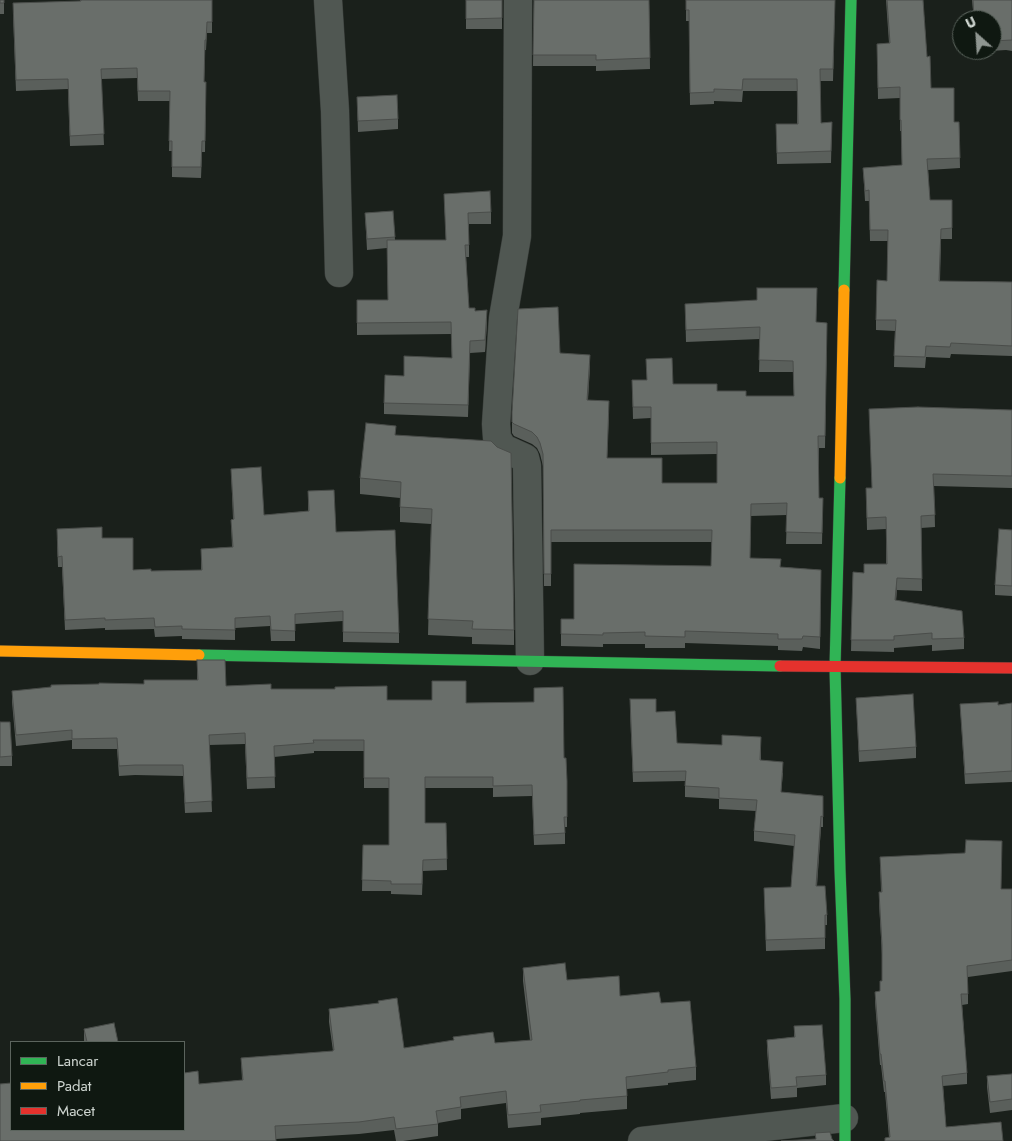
<!DOCTYPE html>
<style>
body{margin:0}
#map{position:relative;width:1012px;height:1141px;overflow:hidden;background:#1a201b;font-family:Jost,sans-serif}
canvas{display:block}
.legend{position:absolute;left:10px;top:1041px;width:175px;height:90px;box-sizing:border-box;background:#0f1811;border:1px solid #5b645d;margin:0;padding:6px 9px;list-style:none;font-size:15px;color:#ced5d0}
.legend li{display:flex;align-items:center;gap:10px;height:25px}
.legend b{width:25px;border:1px solid #5b645d}
.north{position:absolute;left:952px;top:10px;width:50px;height:50px;box-sizing:border-box;background:#0f1811;border:1px solid #5b645d;border-radius:50%;rotate:334deg;font-size:14px;font-weight:700;line-height:20px;text-align:center;color:#ced5d0}
.north::after{content:'';display:block;margin:auto;width:18px;height:22px;background:#8f9691;clip-path:polygon(50% 0,100% 100%,50% 72%,0 100%)}
</style>
<div id="map">
<canvas width="1012" height="1141"></canvas>
<ul class="legend">
<li><b style="height:6px;background:#30b455"></b>Lancar</li>
<li><b style="height:6px;background:#ff9f0a"></b>Padat</li>
<li><b style="height:6px;background:#e5322d"></b>Macet</li>
</ul>
<div class="north">U</div>
</div>
<script>
const ctx = document.querySelector('canvas').getContext('2d');
ctx.lineJoin = 'round';
function shape(rows) {
  const path = new Path2D();
  for (const r of rows) {
    path.moveTo(r[0], r[1]);
    for (let i = 2; i < r.length; i += 2) path.lineTo(r[i], r[i + 1]);
  }
  return path;
}
function trace(path, color, width, dash) {
  ctx.strokeStyle = color;
  ctx.lineWidth = width;
  ctx.lineCap = dash ? 'butt' : 'round';
  ctx.setLineDash(dash || []);
  ctx.stroke(path);
}
function fill(path, color) {
  ctx.fillStyle = color;
  ctx.fill(path, 'evenodd');
}
const street = shape([
 [328,0,335,111,339,273],
 [518,0,517,236,503,318,496,424,497,438,503,448,525,458,527,466,530,661],
 [642,1141,844,1118]
]);
const fast = shape([
 [844,290,851,0],
 [840,478,835,667,840,870,845,999,845,1141],
 [199,655,780,666]
]);
const slow = shape([
 [840,478,844,290],
 [0,651,199,655]
]);
const jam = shape([
 [780,666,1012,668]
]);
const wall = shape([
 [0,0,4,0,4,14,0,14],
 [80,0,212,0,212,33,207,33,206,50,205,50,204,82,206,82,205,152,202,152,201,178,172,177,172,151,169,151,170,101,138,101,137,78,101,79,104,145,70,146,68,89,16,91,13,13,80,1],
 [466,0,502,0,502,29,466,29],
 [534,0,649,0,650,69,596,71,596,66,533,66],
 [686,0,835,0,833,81,820,81,821,123,832,122,831,163,777,164,776,124,797,124,797,91,743,91,742,102,714,101,714,104,690,105,689,21,686,21],
 [886,0,923,0,927,57,931,88,954,122,959,122,960,168,928,170,930,200,952,200,952,239,941,239,940,281,1012,282,1012,356,951,354,950,358,926,357,925,368,894,367,895,331,876,330,876,320,887,281,888,241,870,241,869,201,865,201,863,168,902,165,901,131,900,131,900,98,878,99,877,44,889,43],
 [972,0,1012,0,1012,51,1006,50,975,52,975,50,992,50,992,20,974,20],
 [357,97,398,119,398,129,358,132],
 [444,194,491,212,491,224,469,224,469,257,466,257,469,308,475,311,487,322,485,352,470,353,468,417,384,414,384,403,404,376,452,358,451,334,357,335,357,300,388,300,387,248,367,250,365,213,393,211,395,240,446,240],
 [685,304,816,322,827,323,825,448,819,448,819,498,823,498,822,544,786,544,787,515,751,516,750,558,781,567,821,570,820,649,803,647,802,651,778,650,778,646,685,643,685,648,645,648,645,644,603,644,603,647,561,646,561,619,574,619,711,566,712,542,551,542,551,586,544,586,543,466,540,454,537,448,532,444,514,436,512,433,512,412,560,353,590,366,588,400,609,413,607,458,662,483,717,483,717,454,651,455,651,418,633,419,632,380,647,380,717,391,746,396,794,396,793,372,759,372,760,339,686,342],
 [1012,410,1012,488,934,486,935,527,921,528,922,591,897,590,896,600,964,638,964,649,932,651,932,645,894,648,894,652,851,651,853,572,864,573,886,564,886,529,867,530,866,488,871,488],
 [396,435,514,630,514,645,472,644,472,637,428,635,431,524,400,522,400,498,360,494,360,478],
 [231,469,264,515,308,511,308,491,336,532,399,633,399,643,343,642,343,621,295,624,295,641,271,641,270,626,235,628,235,640,182,639,182,636,155,637,154,629,105,630,105,628,65,630,62,567,58,567,57,539,102,538,133,570,151,571,201,570,201,549,232,547,231,520,233,519],
 [1012,530,1012,596,995,595,995,585],
 [197,660,226,686,271,689,387,700,466,703,564,758,567,781,567,827,565,827,565,844,534,845,532,796,493,797,493,788,425,788,425,823,446,823,447,870,423,871,422,895,391,894,391,891,362,891,363,845,389,845,389,788,364,788,364,751,314,751,314,753,274,757,275,788,247,789,245,744,209,745,212,812,185,813,183,776,135,775,119,776,117,749,72,749,72,740,16,746,12,702,12,691,144,684,197,680],
 [856,698,916,747,916,758,859,762],
 [1012,703,1012,782,965,784,960,704,998,705],
 [630,710,656,712,677,743,761,748,761,760,783,773,781,792,823,796,823,827,821,827,817,886,827,915,827,925,825,925,825,949,766,951,764,888,791,887,794,846,754,841,754,831,756,811,719,809,719,799,685,797,685,781,633,782],
 [0,722,12,756,12,766,0,766],
 [880,857,1001,889,1012,889,1012,971,968,977,968,1004,962,1005,967,1073,967,1084,943,1086,946,1127,889,1137,885,1092,884,1092,881,1065,880,1065,875,1002,875,992,880,991,880,981,882,981,882,955,879,903,879,892,881,892],
 [523,968,567,980,620,996,661,1003,696,1067,696,1080,668,1083,668,1085,627,1089,627,1109,580,1113,580,1114,541,1118,541,1125,508,1128,506,1103,461,1109,461,1119,438,1123,438,1136,403,1141,396,1141,394,1130,359,1134,276,1139,0,1141,11,1130,199,1084,242,1080,241,1058,333,1051,329,1022,329,1009,404,1048,495,1043,530,1040,523,981],
 [794,1026,826,1075,826,1085,797,1088,797,1097,771,1099,767,1050,767,1040,794,1037],
 [84,1029,118,1042,84,1042],
 [1012,1074,1012,1110,990,1113,987,1087,987,1076]
]);
const shadedWall = shape([
 [487,310,487,322,485,352,485,340],
 [590,355,590,366,587,412,587,400],
 [897,578,897,590,895,612,895,600],
 [821,816,821,827,816,897,816,886]
]);
const building = shape([
 [0,0,4,0,4,3,0,3,0,0],
 [81,0,212,0,212,22,207,22,206,40,205,40,204,82,206,82,205,141,202,141,201,167,172,167,172,141,169,141,170,91,138,91,137,68,101,69,104,134,70,136,68,79,16,80,13,3,81,1,81,0],
 [466,0,502,0,502,18,466,19,466,0],
 [534,0,649,0,650,58,596,60,596,55,533,55,534,0],
 [686,0,835,0,833,69,820,69,821,123,832,122,831,151,777,153,776,124,798,124,797,79,743,79,742,90,714,89,714,92,690,93,689,10,686,10,686,0],
 [887,0,923,0,927,57,930,56,931,88,954,88,954,122,959,122,960,158,927,159,930,200,952,200,952,228,941,229,939,281,1012,282,1012,346,951,343,950,347,926,346,925,357,894,356,896,320,876,320,877,280,887,281,888,230,870,230,869,190,865,191,863,168,902,165,901,120,900,120,900,87,878,88,877,44,890,43,887,0],
 [973,0,1012,0,1012,40,992,41,992,20,974,20,973,0],
 [397,95,398,119,358,121,357,97,397,95],
 [490,191,491,212,468,213,469,245,465,245,469,308,475,308,475,311,487,310,485,340,470,341,468,405,384,403,385,375,404,376,404,356,452,358,451,322,357,323,357,300,388,300,387,240,446,240,444,194,490,191],
 [393,211,395,237,367,239,365,213,393,211],
 [757,288,817,288,816,322,827,323,825,436,818,436,819,498,823,498,822,533,786,532,787,503,751,504,750,558,781,559,780,567,821,570,820,637,803,636,802,639,778,639,778,634,685,631,685,637,645,636,645,632,603,633,603,635,561,634,561,619,574,619,574,564,711,566,712,530,551,530,551,574,544,574,543,454,540,443,537,437,532,432,514,424,512,422,512,412,518,309,558,307,560,353,590,355,587,400,609,401,607,458,662,458,662,483,717,483,717,442,651,443,651,407,633,407,632,380,647,380,646,359,672,358,673,384,717,384,717,391,746,391,746,396,794,396,793,361,759,360,760,327,686,330,685,304,757,300,757,288],
 [918,407,1012,410,1012,476,933,474,935,515,921,516,922,579,897,578,895,600,962,611,964,638,932,639,932,633,894,636,894,640,851,640,853,572,864,573,864,564,887,564,886,517,867,518,866,488,872,488,869,409,918,407],
 [366,423,396,426,395,435,491,441,497,447,511,453,514,630,472,629,473,621,428,619,432,509,400,507,401,482,360,478,366,423],
 [261,467,264,515,309,511,308,491,334,490,336,532,395,530,399,633,343,632,343,611,295,614,295,631,271,630,270,616,235,618,235,630,182,629,182,626,155,627,154,618,105,620,105,618,65,620,62,556,58,557,57,529,102,527,102,538,133,538,133,570,151,569,151,571,202,570,201,549,233,547,231,520,234,519,231,469,261,467],
 [999,529,1012,530,1012,586,995,585,999,529],
 [197,660,225,660,226,686,271,684,271,689,335,689,335,687,387,686,387,700,432,700,432,681,466,681,466,703,534,702,534,688,563,687,564,758,566,758,567,781,567,817,564,817,565,833,534,835,532,785,493,786,493,777,425,777,425,823,446,823,447,859,423,860,422,884,391,884,391,881,362,880,363,845,389,845,389,778,364,778,364,740,313,740,314,743,274,746,275,777,247,778,245,733,209,735,212,801,185,803,183,765,135,765,119,766,117,738,72,739,72,730,16,735,12,691,51,687,51,685,99,684,99,683,144,684,144,680,198,680,197,660],
 [913,694,916,747,859,751,856,698,913,694],
 [630,699,656,699,656,712,675,711,677,743,722,745,722,735,761,737,760,760,783,762,781,792,823,796,823,817,821,816,816,886,825,886,827,915,825,915,825,938,766,940,764,888,791,887,795,835,754,831,757,800,719,798,719,788,685,786,686,771,633,772,630,699],
 [998,702,998,705,1012,703,1012,771,965,774,960,704,998,702],
 [0,722,10,722,12,756,0,757,0,722],
 [966,840,1002,841,1001,889,1012,889,1012,960,967,966,968,994,961,994,967,1073,942,1076,946,1127,1001,1122,1003,1141,885,1141,885,1138,890,1137,885,1081,884,1081,881,1054,880,1054,875,992,880,991,880,981,882,981,882,945,879,892,882,892,880,857,965,853,966,840],
 [565,963,567,980,619,976,620,996,659,992,661,1003,690,1001,696,1067,668,1070,668,1072,626,1077,627,1096,580,1100,580,1101,540,1105,541,1112,508,1115,506,1091,460,1097,461,1107,436,1111,438,1124,396,1129,394,1117,359,1122,275,1126,276,1141,0,1141,0,1084,11,1083,11,1130,184,1130,184,1073,198,1071,199,1084,243,1080,241,1058,333,1051,333,1050,334,1050,329,1009,379,1003,378,1001,397,998,404,1048,454,1040,453,1037,493,1032,495,1043,532,1040,523,968,565,963],
 [114,1023,118,1042,87,1042,84,1029,114,1023],
 [822,1025,826,1075,796,1077,797,1086,771,1088,767,1040,795,1037,794,1026,822,1025],
 [1012,1074,1012,1099,990,1102,987,1076,1012,1074],
 [830,1132,832,1139,834,1141,781,1141,816,1139,815,1133,830,1132]
]);
trace(street, '#383c39', 29);
trace(fast, '#383c39', 12);
trace(slow, '#383c39', 12);
trace(jam, '#383c39', 12);
trace(street, '#505752', 28);
trace(fast, '#30b455', 11);
trace(slow, '#ff9f0a', 11);
trace(jam, '#e5322d', 11);
fill(wall, '#5a5f5b');
fill(shadedWall, '#4a4d4a');
fill(building, '#696e6a');
trace(building, '#4a4d4a', 1);
</script>
